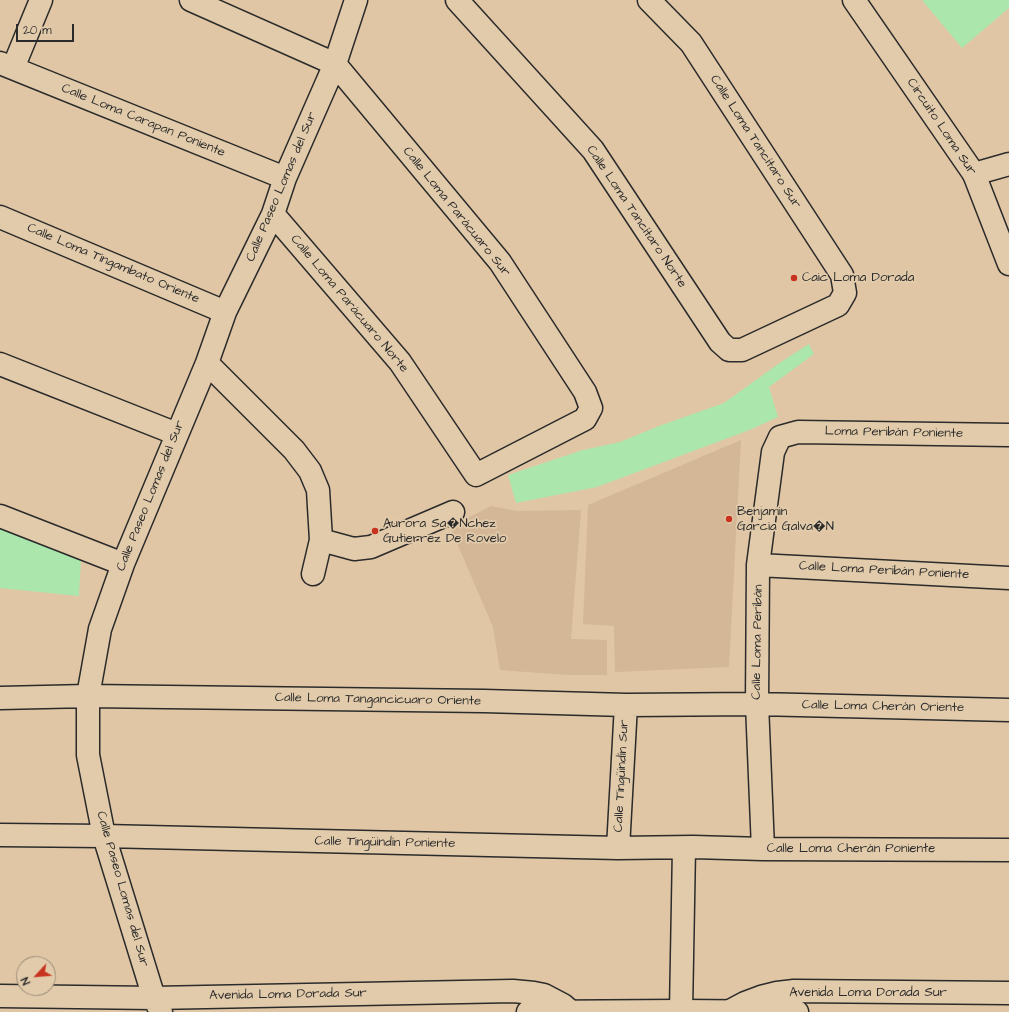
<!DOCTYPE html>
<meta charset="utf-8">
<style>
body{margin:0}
#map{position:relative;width:1009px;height:1012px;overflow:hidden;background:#e0c6a4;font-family:"Architects Daughter",sans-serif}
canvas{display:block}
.north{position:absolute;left:16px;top:956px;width:40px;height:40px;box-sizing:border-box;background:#e2cbab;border:1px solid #998b78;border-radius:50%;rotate:244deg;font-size:11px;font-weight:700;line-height:16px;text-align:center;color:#2b2b2b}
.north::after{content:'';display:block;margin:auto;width:14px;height:18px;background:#c8321e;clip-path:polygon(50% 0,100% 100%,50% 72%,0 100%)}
.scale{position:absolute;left:16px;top:24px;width:58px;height:18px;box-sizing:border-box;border:2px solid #2b2b2b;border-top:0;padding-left:5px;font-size:12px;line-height:14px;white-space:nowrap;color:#2b2b2b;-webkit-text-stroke:3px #e2cbab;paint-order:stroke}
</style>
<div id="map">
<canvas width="1009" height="1012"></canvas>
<div class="north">N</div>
<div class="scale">20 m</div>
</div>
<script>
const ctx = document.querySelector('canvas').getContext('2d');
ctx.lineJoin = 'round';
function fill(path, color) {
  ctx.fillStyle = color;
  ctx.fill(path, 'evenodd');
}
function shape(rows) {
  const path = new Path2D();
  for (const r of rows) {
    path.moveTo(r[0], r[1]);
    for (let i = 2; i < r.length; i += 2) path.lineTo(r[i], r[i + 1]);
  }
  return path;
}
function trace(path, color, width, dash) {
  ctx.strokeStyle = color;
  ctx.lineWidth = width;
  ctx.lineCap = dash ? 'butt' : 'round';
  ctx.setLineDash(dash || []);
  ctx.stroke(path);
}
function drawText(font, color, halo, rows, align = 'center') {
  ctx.font = font + ' "Architects Daughter",sans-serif';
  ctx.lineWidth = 3.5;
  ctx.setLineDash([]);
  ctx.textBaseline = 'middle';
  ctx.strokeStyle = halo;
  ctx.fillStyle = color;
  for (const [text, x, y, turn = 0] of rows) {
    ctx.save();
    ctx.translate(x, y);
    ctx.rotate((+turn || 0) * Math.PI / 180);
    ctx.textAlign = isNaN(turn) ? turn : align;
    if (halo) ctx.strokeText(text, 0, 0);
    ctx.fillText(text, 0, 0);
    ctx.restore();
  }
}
const built = shape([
 [741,440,729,667,615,672,614,626,583,624,588,505],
 [491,506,517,511,581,510,571,639,607,640,607,675,567,675,500,670,493,627,450,527]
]);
const green = shape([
 [922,0,1009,0,1009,8,962,48],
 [809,344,814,354,769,387,778,417,752,429,597,487,516,503,508,475,583,450,620,442,659,426,724,403,781,362],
 [0,522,81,559,79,596,0,588]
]);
const street = shape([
 [191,0,335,64,500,262,585,392,591,408,585,419,476,475,400,362,273,214],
 [457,0,593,150,720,342,729,350,742,350,838,305,845,293,842,275,691,43,649,0],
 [0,63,285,178],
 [13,68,41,0],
 [974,174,1009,164],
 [0,217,225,312],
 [207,363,294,450,310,471,318,490,321,540,313,574],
 [0,364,177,434],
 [0,516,123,564],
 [321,540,354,549,371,547,453,512],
 [758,565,1009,578],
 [0,698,88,696,484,701,626,705,757,704,1009,710],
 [0,835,104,836,618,848,693,847,763,849,1009,850],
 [618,848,626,705],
 [763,849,757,704,758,565,773,452,780,437,798,432,1009,435],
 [0,996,154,998,513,991,534,993,544,995,563,1005,571,1012],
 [681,1011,684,848],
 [730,1011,745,1003,761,997,777,993,794,991,1009,993],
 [161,1012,154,998,104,836,88,755,88,696,100,629,123,564,207,363,225,312,273,214,285,178,335,64,356,0]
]);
const secondary = shape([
 [854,0,974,174,1009,264],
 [528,1012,681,1011,797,1012]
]);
const markers = [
 [794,278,4,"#c8321e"],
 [729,519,4,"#c8321e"],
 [375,531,4,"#c8321e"]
];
const streetNames = [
 ["Calle Loma Carapan Poniente",143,121,22],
 ["Circuito Loma Sur",941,127,56],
 ["Calle Loma Tancítaro Sur",755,142,57],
 ["Calle Paseo Lomas del Sur",282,187,-67],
 ["Calle Loma Parácuaro Sur",456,212,51],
 ["Calle Loma Tancítaro Norte",636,217,56],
 ["Calle Loma Tingambato Oriente",113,264,23],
 ["Calle Loma Parácuaro Norte",349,304,50],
 ["Loma Peribán Poniente",894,433,1],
 ["Calle Paseo Lomas del Sur",151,496,-68],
 ["Calle Loma Peribán Poniente",884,571,3],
 ["Calle Loma Peribán",758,642,-89],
 ["Calle Loma Tangancicuaro Oriente",378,700,1],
 ["Calle Loma Cherán Oriente",883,707,1],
 ["Calle Tingüindín Sur",622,776,-87],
 ["Calle Tingüindín Poniente",385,843,1],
 ["Calle Loma Cherán Poniente",851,849],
 ["Calle Paseo Lomas del Sur",122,889,74],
 ["Avenida Loma Dorada Sur",868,993],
 ["Avenida Loma Dorada Sur",288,995,-1]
];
const poiNames = [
 ["Caic Loma Dorada",802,278],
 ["Benjamin",737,512],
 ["Garcia Galva�N",737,527],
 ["Aurora Sa�Nchez",383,524],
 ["Gutierrez De Rovelo",383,539]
];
fill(built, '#d3b796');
fill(green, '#abe7ac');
trace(street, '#2b2b2b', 25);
trace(secondary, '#2b2b2b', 25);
trace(street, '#e2cbab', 22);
trace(secondary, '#e2cbab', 22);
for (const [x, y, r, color] of markers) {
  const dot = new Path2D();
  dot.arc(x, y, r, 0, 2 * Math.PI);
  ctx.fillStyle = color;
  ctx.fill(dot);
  trace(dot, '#e2cbab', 1.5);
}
drawText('13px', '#2b2b2b', '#e2cbab', streetNames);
drawText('13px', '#2b2b2b', '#e2cbab', poiNames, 'left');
</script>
